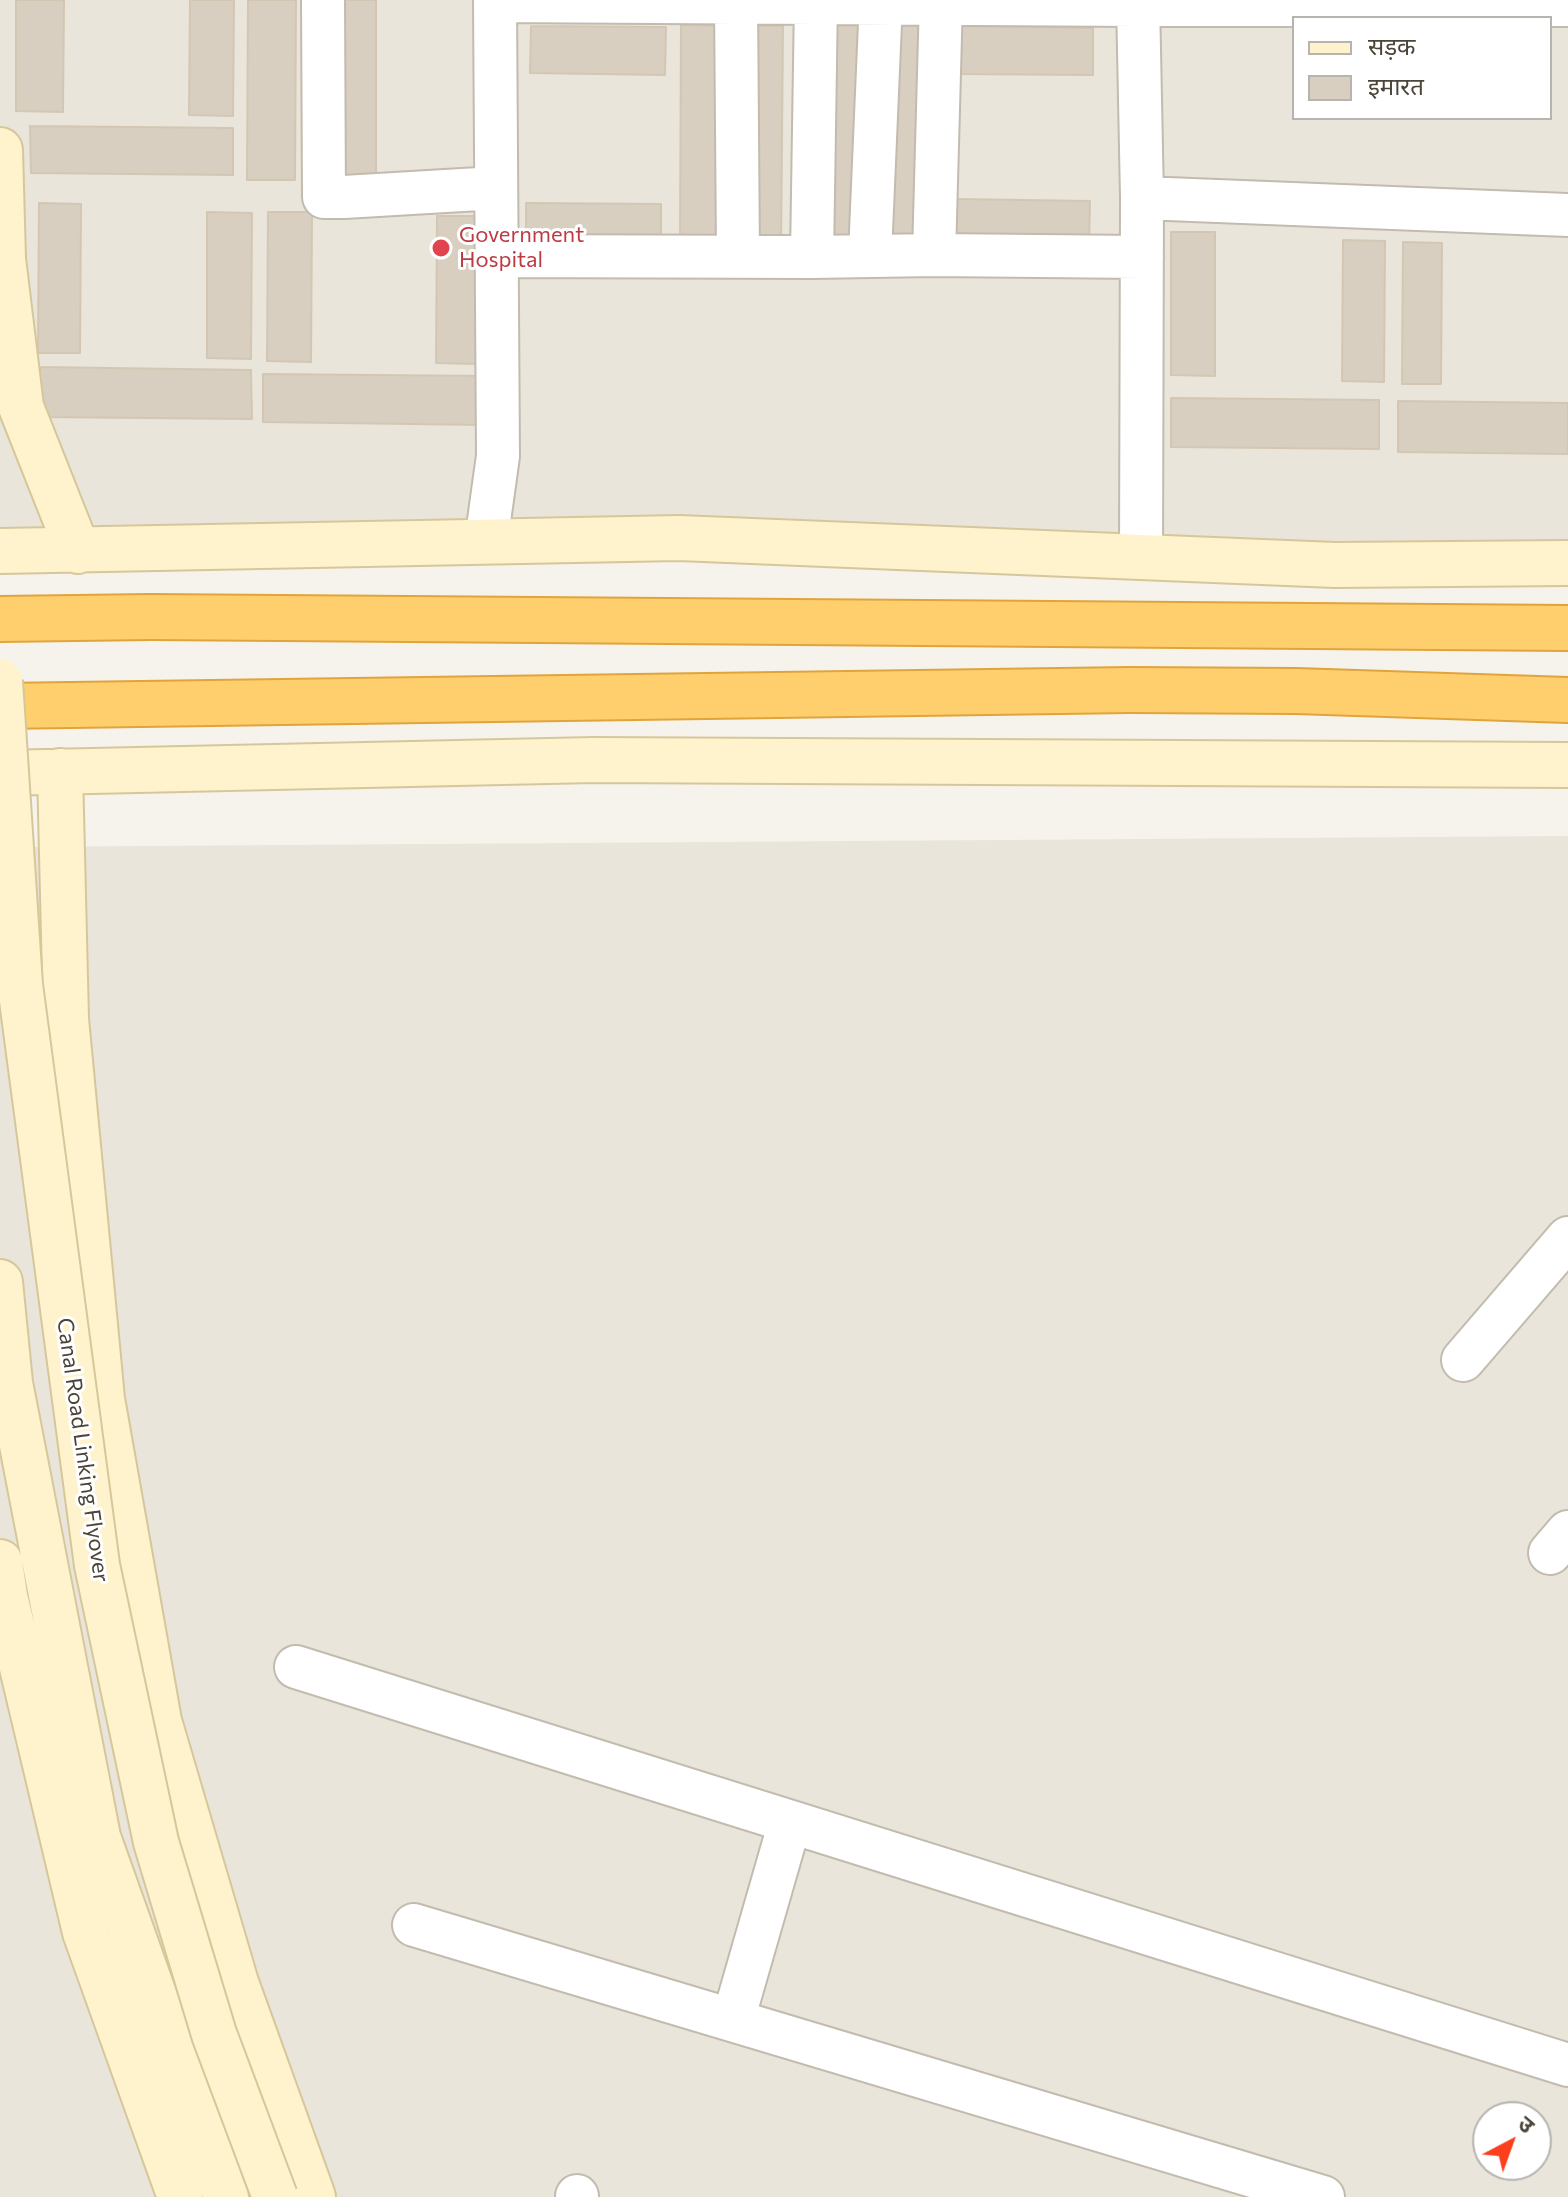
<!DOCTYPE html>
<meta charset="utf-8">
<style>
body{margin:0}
#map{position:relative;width:1568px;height:2197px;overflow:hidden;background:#f6f3ec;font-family:Commissioner,"Noto Sans Devanagari",sans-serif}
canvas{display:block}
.legend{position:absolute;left:1292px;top:16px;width:260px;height:104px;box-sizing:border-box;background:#fff;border:2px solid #b7b4b0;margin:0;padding:10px 14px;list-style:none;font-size:24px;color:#4b4439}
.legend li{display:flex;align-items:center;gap:16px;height:40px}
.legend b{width:40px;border:2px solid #b7b4b0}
.north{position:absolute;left:1472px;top:2101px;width:80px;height:80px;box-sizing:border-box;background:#fff;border:2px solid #b7b4b0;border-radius:50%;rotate:41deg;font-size:22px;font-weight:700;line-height:32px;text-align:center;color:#4b4439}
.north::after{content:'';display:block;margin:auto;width:28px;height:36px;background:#fc3f1d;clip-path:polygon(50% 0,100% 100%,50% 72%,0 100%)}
</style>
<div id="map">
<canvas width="1568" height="2197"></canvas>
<ul class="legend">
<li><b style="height:10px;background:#fff3cd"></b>सड़क</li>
<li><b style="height:22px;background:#d8cfc1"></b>इमारत</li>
</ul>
<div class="north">उ</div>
</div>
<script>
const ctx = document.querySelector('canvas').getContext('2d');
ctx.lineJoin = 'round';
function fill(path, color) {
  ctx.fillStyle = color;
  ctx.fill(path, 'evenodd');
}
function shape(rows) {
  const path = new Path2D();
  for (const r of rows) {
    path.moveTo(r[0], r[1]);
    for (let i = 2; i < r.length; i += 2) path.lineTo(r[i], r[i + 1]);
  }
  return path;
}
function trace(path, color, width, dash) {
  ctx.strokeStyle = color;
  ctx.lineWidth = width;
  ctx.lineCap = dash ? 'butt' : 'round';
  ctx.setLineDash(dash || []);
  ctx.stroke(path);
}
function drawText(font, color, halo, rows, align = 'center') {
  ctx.font = font + ' Commissioner,sans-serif';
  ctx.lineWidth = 6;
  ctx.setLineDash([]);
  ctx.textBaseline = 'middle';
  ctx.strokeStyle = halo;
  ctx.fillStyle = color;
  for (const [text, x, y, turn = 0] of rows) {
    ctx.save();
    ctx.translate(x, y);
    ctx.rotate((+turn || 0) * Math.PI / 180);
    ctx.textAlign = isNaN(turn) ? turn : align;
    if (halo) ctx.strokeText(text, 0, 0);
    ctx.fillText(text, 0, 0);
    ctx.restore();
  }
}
const residential = shape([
 [0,0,1568,0,1568,551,0,560],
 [1294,18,1550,18,1550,118,1294,118],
 [1568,836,1568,2197,0,2197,0,847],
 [1488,2117,1536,2117,1536,2165,1488,2165]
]);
const building = shape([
 [16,0,64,0,63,112,16,111,16,0],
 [190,0,234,0,233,116,189,115,190,0],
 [248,0,296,0,295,180,247,180,248,0],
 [335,0,376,0,376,183,333,183,335,0],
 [829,23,870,24,869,246,828,245,829,23],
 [889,24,930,24,929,246,888,245,889,24],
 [681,25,723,26,721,247,680,247,681,25],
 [531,26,666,27,665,75,530,73,531,26],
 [741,26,783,26,781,248,740,247,741,26],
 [958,26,1093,28,1093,75,958,74,958,26],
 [30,126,233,128,233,175,31,173,30,126],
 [955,199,1090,201,1089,248,955,247,955,199],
 [39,203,81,204,80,353,38,353,39,203],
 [526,203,661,204,661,251,526,250,526,203],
 [207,212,252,213,251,359,207,358,207,212],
 [268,212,312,212,311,362,267,361,268,212],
 [437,216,481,216,480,364,436,363,437,216],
 [1171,232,1215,232,1215,376,1171,375,1171,232],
 [1343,240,1385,241,1384,382,1342,381,1343,240],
 [1403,242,1442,243,1441,384,1402,384,1403,242],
 [40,367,251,370,252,419,39,417,40,367],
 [263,374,485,376,485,425,263,422,263,374],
 [1171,398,1379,400,1379,449,1171,447,1171,398],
 [1398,401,1568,403,1568,454,1398,452,1398,401]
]);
const street = shape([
 [323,0,324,197,344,197,496,188],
 [736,0,738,256],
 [1138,0,1142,198,1141,557],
 [495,1,1138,5,1568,5],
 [1142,198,1568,215],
 [870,255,881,0],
 [934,255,941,0],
 [496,256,812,257,934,255,1142,257],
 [812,257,816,0],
 [486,542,498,456,495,0],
 [1463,1360,1568,1238],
 [1550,1553,1568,1532],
 [296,1667,1568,2065],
 [414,1925,1323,2197],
 [733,2020,790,1822],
 [577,2197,577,2196]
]);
const secondary = shape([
 [0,150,3,259,21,407,78,551],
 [0,551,679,538,1335,565,1568,563],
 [60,771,66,1019,102,1399,159,1721,236,1983,313,2197],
 [0,773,594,760,1568,765],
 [0,1282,10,1383,98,1837,226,2197],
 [0,1562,5,1596,85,1932,180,2197]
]);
const highway = shape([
 [0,619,151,617,1568,628],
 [0,706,1130,690,1296,691,1568,700]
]);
const secondaryBridge = shape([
 [0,681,20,985,97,1565,156,1842,214,2034,275,2197]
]);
const markers = [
 [441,248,10,"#e0444e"]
];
const healthNames = [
 ["Government",459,235],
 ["Hospital",459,260]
];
const streetNames = [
 ["Canal Road Linking Flyover",83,1450,82]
];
fill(residential, '#eae5da');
fill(building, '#d8cfc1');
trace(building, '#d3c7b4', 2);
trace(street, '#c2bbae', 46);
trace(secondary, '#d6c79b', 48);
trace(highway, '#e0a43c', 48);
trace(street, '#fff', 42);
trace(secondary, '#fff3cd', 44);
trace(highway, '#ffcf6e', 44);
trace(secondaryBridge, '#d6c79b', 48, []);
trace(secondaryBridge, '#fff3cd', 44);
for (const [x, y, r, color] of markers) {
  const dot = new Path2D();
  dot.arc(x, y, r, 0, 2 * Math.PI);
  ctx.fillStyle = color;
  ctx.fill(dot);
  trace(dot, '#fff', 3);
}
drawText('22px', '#be3a42', '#fff', healthNames, 'left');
drawText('22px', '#4b4439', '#fff', streetNames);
</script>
